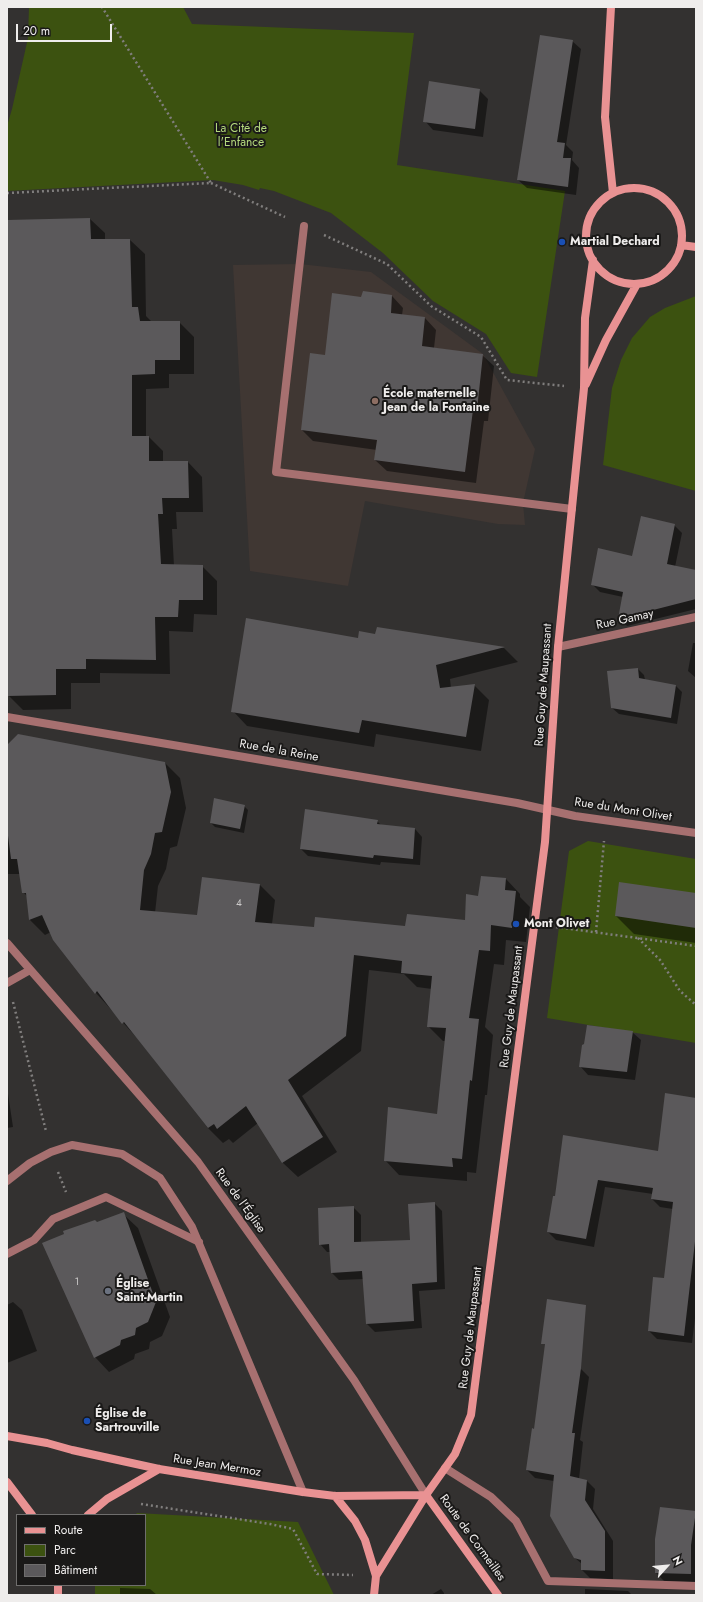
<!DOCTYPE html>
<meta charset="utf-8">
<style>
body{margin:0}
#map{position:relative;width:703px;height:1602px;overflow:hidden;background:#333130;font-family:Jost,sans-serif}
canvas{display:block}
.frame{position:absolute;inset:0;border:8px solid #efedec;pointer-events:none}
.legend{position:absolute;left:16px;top:1514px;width:130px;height:72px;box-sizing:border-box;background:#1a1918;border:1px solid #6f6e6d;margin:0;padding:5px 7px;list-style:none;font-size:12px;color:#efedec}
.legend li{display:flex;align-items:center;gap:8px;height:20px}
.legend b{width:20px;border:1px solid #6f6e6d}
.north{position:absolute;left:647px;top:1546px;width:40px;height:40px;-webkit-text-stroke:3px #1a1918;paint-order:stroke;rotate:63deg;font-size:11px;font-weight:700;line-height:16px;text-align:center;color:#efedec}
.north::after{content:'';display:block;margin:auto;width:14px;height:18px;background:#efedec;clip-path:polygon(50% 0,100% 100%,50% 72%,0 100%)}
.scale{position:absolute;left:16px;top:24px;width:96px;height:18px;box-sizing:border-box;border:2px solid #efedec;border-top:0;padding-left:5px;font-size:12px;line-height:14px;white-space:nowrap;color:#efedec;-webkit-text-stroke:3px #1a1918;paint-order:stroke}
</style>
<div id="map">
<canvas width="703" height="1602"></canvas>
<div class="frame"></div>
<ul class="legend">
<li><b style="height:5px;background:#e99293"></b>Route</li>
<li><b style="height:11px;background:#3c5210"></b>Parc</li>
<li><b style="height:11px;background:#5b595b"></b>Bâtiment</li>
</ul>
<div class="north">N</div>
<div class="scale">20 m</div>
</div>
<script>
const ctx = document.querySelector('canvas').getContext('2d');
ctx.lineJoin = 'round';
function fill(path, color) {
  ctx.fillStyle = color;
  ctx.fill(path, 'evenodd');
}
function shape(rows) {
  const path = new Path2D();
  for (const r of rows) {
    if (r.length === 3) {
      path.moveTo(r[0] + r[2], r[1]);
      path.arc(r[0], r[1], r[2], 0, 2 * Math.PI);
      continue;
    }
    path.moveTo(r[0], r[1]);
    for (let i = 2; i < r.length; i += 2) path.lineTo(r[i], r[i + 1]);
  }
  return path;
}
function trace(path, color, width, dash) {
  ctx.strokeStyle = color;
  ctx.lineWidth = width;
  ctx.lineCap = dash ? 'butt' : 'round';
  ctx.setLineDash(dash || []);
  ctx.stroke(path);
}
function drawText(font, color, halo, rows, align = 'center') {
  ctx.font = font + ' Jost,sans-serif';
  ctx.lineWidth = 4;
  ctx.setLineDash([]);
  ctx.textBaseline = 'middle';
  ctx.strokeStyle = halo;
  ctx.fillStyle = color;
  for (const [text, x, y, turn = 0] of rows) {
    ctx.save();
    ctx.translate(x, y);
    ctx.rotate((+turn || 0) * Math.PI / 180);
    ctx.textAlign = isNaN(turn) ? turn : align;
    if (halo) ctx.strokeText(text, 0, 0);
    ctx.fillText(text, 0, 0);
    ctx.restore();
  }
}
const built = shape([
 [300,264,371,272,483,354,535,449,523,503,525,525,498,524,365,501,348,586,250,571,233,265]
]);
const green = shape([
 [29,7,183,7,192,24,414,33,397,165,565,191,537,377,511,373,486,334,433,301,383,253,331,213,274,191,260,188,259,190,243,185,213,180,7,191,7,126,12,109,28,38],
 [696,296,696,491,603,465,612,388,621,360,632,338,650,317,665,308],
 [588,841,696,859,696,1043,547,1018,569,851],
 [137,1513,298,1522,334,1595,95,1595,95,1585,145,1585,145,1515,135,1515]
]);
const shadow = shape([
 [572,41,581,49,566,145,573,152,572,160,579,168,576,195,527,188,518,180],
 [479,90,488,99,483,137,433,130,425,121],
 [90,219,105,233,105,240,130,240,145,254,146,316,152,322,179,322,194,337,194,374,169,374,169,388,146,389,146,437,149,437,163,451,163,462,188,462,202,477,203,512,176,512,177,529,172,529,174,566,202,566,217,581,217,615,194,614,193,632,169,631,170,674,100,673,100,683,71,683,71,709,23,710,7,694,7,221],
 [364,293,392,296,403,308,402,315,425,318,436,330,434,348,482,355,494,366,488,421,484,421,476,483,387,471,375,460,377,450,313,441,302,430,326,356,362,298],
 [674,525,682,533,675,567,696,571,696,609,627,626,620,618,623,597,600,592,592,584,632,557],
 [378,628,504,648,518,662,450,679,451,688,474,685,489,700,481,751,376,734,374,747,247,726,233,711,376,636],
 [693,643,696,643,696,678,688,671],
 [638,669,644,675,645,680,676,686,682,692,677,724,619,714,612,708],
 [7,746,165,763,180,778,186,808,177,846,170,848,166,869,158,886,155,913,198,916,203,878,260,885,275,900,272,924,314,928,406,927,466,921,479,897,506,879,520,894,520,897,530,907,526,942,506,940,504,965,494,964,485,1027,493,1035,487,1095,485,1095,476,1173,467,1172,467,1181,399,1175,385,1160,438,1115,445,1041,443,1041,428,1026,432,989,417,987,404,974,369,970,361,1051,302,1096,337,1152,298,1177,283,1163,258,1123,233,1143,229,1139,223,1143,208,1128,137,1038,96,993,54,940,51,932,45,935,30,920,27,896,23,892,20,874,7,874],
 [244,806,248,810,244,833,215,827,211,823],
 [306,810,377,821,382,826,415,829,422,837,420,865,381,862,380,865,308,856,301,849],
 [696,894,696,943,634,934,616,916],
 [632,1032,641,1040,635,1080,588,1075,580,1066],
 [7,1087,13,1127,7,1128],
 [696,1099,696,1310,692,1343,657,1339,649,1331,665,1279,673,1209,660,1207,652,1199,653,1194,605,1187,594,1247,556,1240,548,1232,554,1197,659,1152],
 [434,1203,442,1211,445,1289,419,1291,422,1328,375,1332,367,1324,364,1279,339,1280,332,1273,330,1252,327,1252,320,1244,353,1207,361,1215,361,1243,411,1241],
 [123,1214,138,1228,170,1317,162,1336,150,1342,149,1349,135,1354,134,1359,109,1372,95,1357,97,1223],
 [13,1302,22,1310,37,1351,7,1363,7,1305],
 [581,1369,589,1377,580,1440,583,1442,579,1479,587,1481,595,1489,593,1509,613,1541,613,1579,590,1578,582,1570,582,1564,575,1558,554,1481,535,1478,527,1470,535,1430],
 [695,1512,696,1582,664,1581,656,1573],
 [120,1588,150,1589,157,1595,120,1595],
 [441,1589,444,1593,444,1595,431,1595],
 [585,1589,628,1591,632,1595,585,1595]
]);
const building = shape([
 [540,35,573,40,557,142,565,143,563,158,571,158,568,187,517,180],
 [429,81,480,89,475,129,423,122],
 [90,218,91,239,130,239,132,307,138,307,140,321,180,321,180,360,155,360,155,374,132,375,132,436,149,436,149,461,188,461,189,498,162,498,163,514,158,514,161,564,203,565,203,600,179,600,178,617,155,617,156,660,86,659,86,669,56,669,56,695,7,696,7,220],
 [363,291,392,295,391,313,425,317,422,346,483,354,477,410,473,410,465,472,374,460,377,440,301,430,310,353,325,355,332,293,361,297],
 [641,516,675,524,667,564,696,570,696,599,618,619,623,592,591,585,598,548,632,556],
 [246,618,358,638,359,631,375,634,377,627,505,647,436,665,440,688,475,684,466,737,362,720,359,733,231,712],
 [638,668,639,678,676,685,671,718,611,708,607,671],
 [18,734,165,762,171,792,162,832,155,833,151,854,144,870,140,910,197,915,202,877,260,884,255,922,314,927,315,917,405,926,407,914,465,920,466,894,478,896,481,876,506,878,505,890,516,891,512,928,491,925,490,951,479,950,469,1018,479,1019,472,1081,470,1080,462,1159,452,1158,453,1167,384,1161,388,1107,437,1114,446,1028,427,1027,432,976,401,973,402,961,354,955,346,1036,288,1080,323,1137,282,1163,246,1106,217,1129,214,1124,208,1128,124,1022,122,1024,97,991,95,994,53,940,42,915,29,920,26,893,22,893,17,859,11,859,7,828,7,745],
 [214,798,245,805,240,829,210,823],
 [305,809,378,820,377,824,415,828,413,859,374,855,373,858,300,849],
 [619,882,696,893,696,928,615,916],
 [587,1025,633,1031,627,1072,579,1067,582,1045,584,1044],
 [665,1093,696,1098,696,1233,684,1336,648,1331,653,1277,664,1278,673,1202,651,1199,653,1188,598,1180,586,1239,547,1232,553,1196,555,1196,563,1135,658,1151],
 [435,1202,437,1282,412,1284,414,1321,366,1324,362,1271,331,1273,329,1244,319,1245,318,1208,354,1206,354,1242,410,1240,408,1204],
 [124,1212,156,1302,148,1322,136,1328,135,1335,121,1340,120,1345,94,1358,42,1243,64,1234,63,1231,95,1220,97,1222],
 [547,1299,586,1305,581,1368,572,1433,575,1433,570,1476,587,1480,585,1500,605,1531,605,1571,581,1570,581,1560,574,1558,550,1516,554,1475,526,1470,532,1428,534,1429,545,1344,541,1344],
 [660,1507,696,1511,691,1545,691,1574,655,1573,655,1539]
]);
const path = shape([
 [211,183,285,217],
 [7,193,211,183,102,7],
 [324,235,387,264,431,306,481,337,507,380,564,386],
 [556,927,696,946],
 [596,932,604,841],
 [638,938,660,960,680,991,696,1005],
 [13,1002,46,1131],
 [58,1172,66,1192],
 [141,1504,270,1524,293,1529,317,1574,353,1575]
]);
const lane = shape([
 [304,226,276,472,572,509],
 [7,1254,34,1240,53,1219,106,1197,199,1242],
 [445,1468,491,1497,516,1521,548,1581,696,1586]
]);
const street = shape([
 [558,647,696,617],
 [7,717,517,803,575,816,696,833],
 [7,943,198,1162,354,1380,426,1495],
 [7,983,30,970],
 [7,1181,30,1163,51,1152,72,1145,122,1154,160,1178,192,1227,303,1492]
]);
const secondary = shape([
 [611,7,605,117,613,193],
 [634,236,48],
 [681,245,696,247],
 [586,384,606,340,637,284],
 [7,1436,47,1443,72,1450,159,1469,303,1492,335,1496,426,1495],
 [7,1482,32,1515],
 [426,1495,498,1595],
 [335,1496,355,1521,365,1540,376,1576,374,1595],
 [88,1515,107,1499,159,1469],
 [376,1576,426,1495,455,1454,471,1415,545,842,558,647,584,388,585,318,593,260],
 [58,1585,58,1595]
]);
const markers = [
 [562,242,4,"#1a4fb4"],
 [375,401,4,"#8d6e63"],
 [516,924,4,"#1a4fb4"],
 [108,1291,4,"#6b7280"],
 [87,1421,4,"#1a4fb4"]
];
const numberNames = [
 ["4",239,904],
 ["1",77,1283]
];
const parkNames = [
 ["La Cité de",241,129],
 ["l'Enfance",241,143]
];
const poiNames = [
 ["Martial Dechard",570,242],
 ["École maternelle",383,394],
 ["Jean de la Fontaine",383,408],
 ["Mont Olivet",524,924],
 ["Église",116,1284],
 ["Saint-Martin",116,1298],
 ["Église de",95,1414],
 ["Sartrouville",95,1428]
];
const streetNames = [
 ["Rue Gamay",625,620,-12],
 ["Rue Guy de Maupassant",544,685,-86],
 ["Rue de la Reine",279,751,10],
 ["Rue du Mont Olivet",623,810,9],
 ["Rue Guy de Maupassant",512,1007,-83],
 ["Rue de l'Église",240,1201,54],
 ["Rue Guy de Maupassant",471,1328,-83],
 ["Rue Jean Mermoz",217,1466,9],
 ["Route de Cormeilles",472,1538,54]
];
fill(built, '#403733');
fill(green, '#3c5210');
fill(shadow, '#0007');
fill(building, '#5b595b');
trace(path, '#807e7d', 2.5, [2, 3]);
trace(lane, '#a77070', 8);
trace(street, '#a77070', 8);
trace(secondary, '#e99293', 8);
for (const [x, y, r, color] of markers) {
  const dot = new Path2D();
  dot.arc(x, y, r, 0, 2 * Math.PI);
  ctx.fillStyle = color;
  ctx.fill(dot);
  trace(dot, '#1a1918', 1.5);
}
drawText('10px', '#cac8c8', null, numberNames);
drawText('12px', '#b5da7e', '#1a1918', parkNames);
drawText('bold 12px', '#efedec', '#1a1918', poiNames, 'left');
drawText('12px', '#efedec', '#1a1918', streetNames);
</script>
